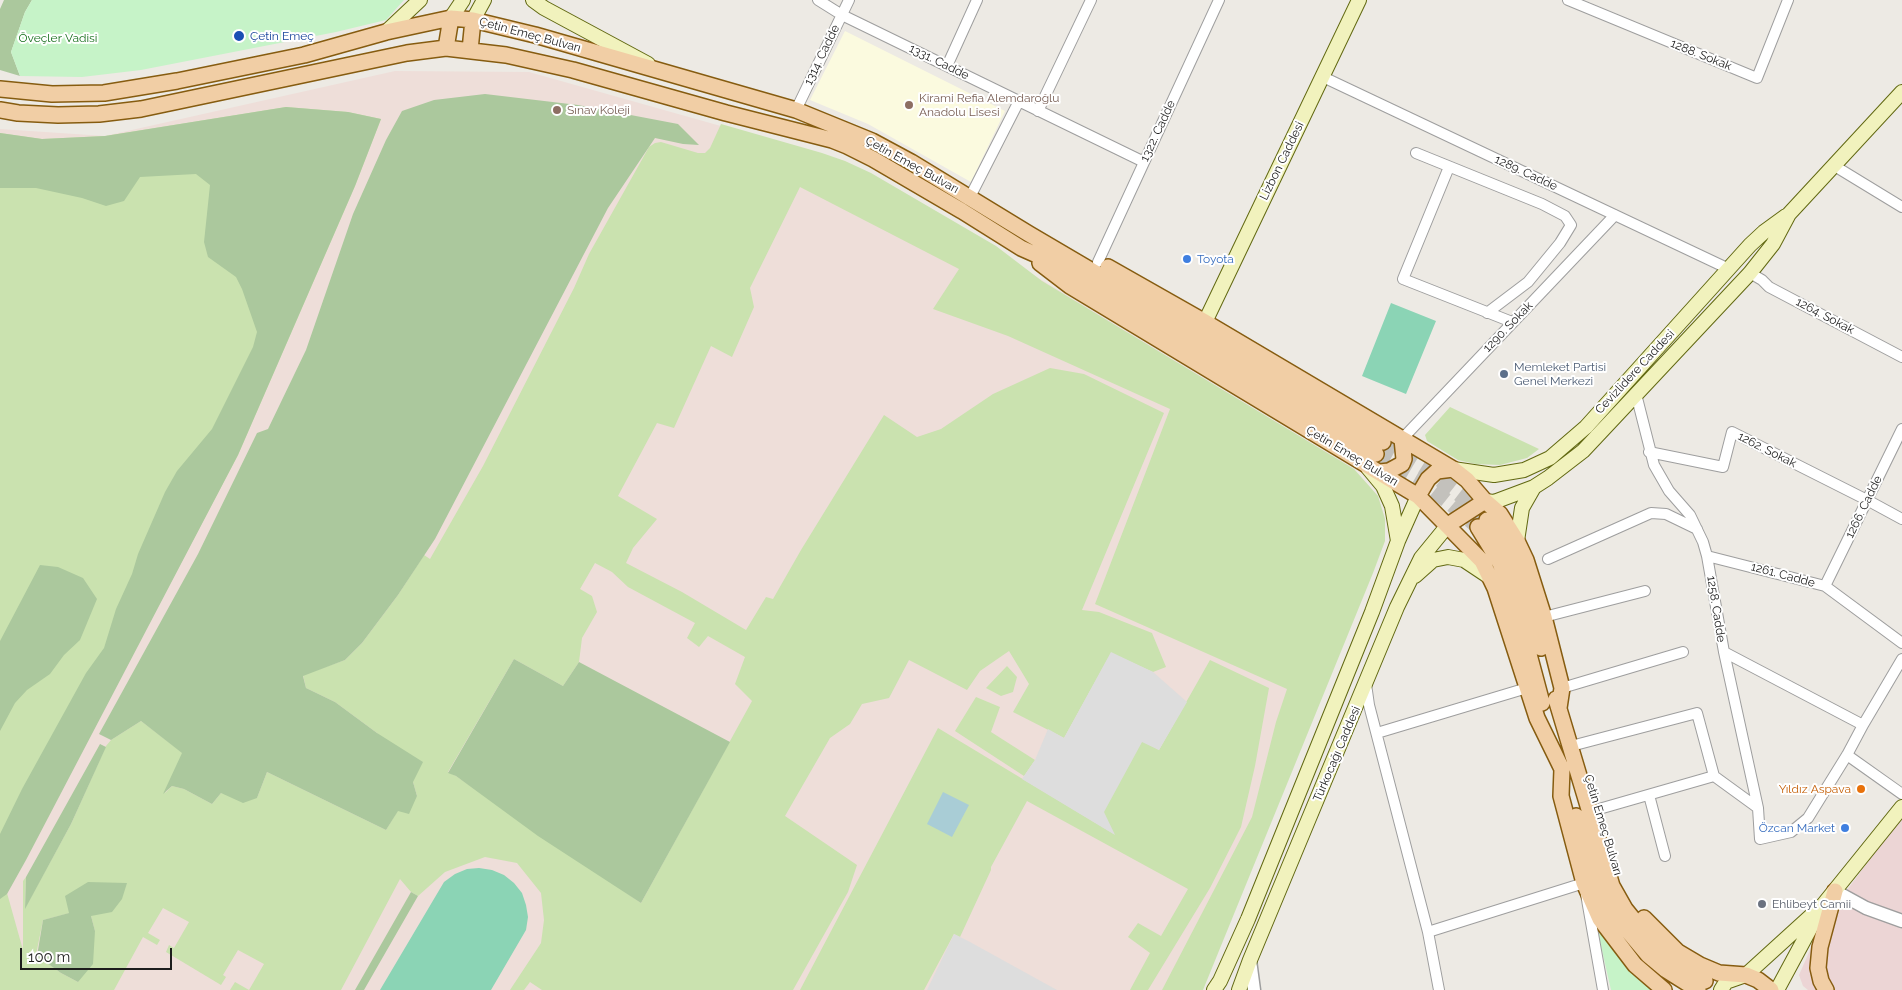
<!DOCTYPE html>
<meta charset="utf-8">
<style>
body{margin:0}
#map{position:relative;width:1902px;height:990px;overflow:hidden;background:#edeae4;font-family:Raleway,sans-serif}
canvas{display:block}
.scale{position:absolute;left:20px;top:948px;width:152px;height:22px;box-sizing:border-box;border:2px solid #1d1d1d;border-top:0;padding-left:6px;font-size:15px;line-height:18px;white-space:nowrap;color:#1d1d1d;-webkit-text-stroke:4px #fff;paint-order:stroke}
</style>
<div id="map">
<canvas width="1902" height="990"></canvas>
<div class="scale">100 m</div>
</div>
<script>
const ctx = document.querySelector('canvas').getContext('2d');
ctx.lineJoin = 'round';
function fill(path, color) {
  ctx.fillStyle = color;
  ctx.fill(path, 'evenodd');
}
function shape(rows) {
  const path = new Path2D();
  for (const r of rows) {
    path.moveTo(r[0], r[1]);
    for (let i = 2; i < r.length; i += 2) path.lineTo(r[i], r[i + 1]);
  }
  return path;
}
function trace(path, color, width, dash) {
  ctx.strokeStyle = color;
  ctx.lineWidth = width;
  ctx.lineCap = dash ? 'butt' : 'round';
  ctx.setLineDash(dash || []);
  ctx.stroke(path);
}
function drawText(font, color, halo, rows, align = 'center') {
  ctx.font = font + ' Raleway,sans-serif';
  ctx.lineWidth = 4;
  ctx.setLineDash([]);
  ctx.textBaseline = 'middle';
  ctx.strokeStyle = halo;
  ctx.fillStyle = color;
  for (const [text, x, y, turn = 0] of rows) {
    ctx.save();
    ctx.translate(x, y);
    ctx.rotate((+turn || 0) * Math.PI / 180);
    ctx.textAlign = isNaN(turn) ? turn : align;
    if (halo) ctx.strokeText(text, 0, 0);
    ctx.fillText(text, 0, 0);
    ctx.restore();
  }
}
const commercial = shape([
 [1902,816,1902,990,1808,990,1803,986,1799,975,1821,925]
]);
const education = shape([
 [845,31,1005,111,971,182,868,124,810,100]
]);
const military = shape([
 [395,71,529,72,845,161,1354,469,1378,496,1385,519,1385,541,1196,990,0,990,0,129,105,136]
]);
const grass = shape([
 [286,107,348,112,381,119,355,186,238,455,7,893,23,950,23,881,26,877,25,908,71,824,106,746,111,740,141,721,183,753,165,793,172,786,184,789,212,804,221,793,257,798,267,772,386,830,398,810,417,796,413,782,377,733,335,702,306,688,303,675,345,660,362,643,398,595,424,555,430,559,483,466,574,288,589,254,649,147,655,143,661,142,698,153,705,153,710,148,721,124,822,153,845,161,871,173,996,246,1042,281,1354,469,1378,496,1385,519,1385,541,1373,573,1203,990,1162,990,1252,817,1276,722,1287,689,1095,604,1170,409,1008,336,933,309,959,269,800,187,750,288,754,307,732,357,711,346,674,428,657,423,618,496,657,519,633,548,626,563,682,592,746,630,766,597,773,599,801,550,884,415,917,437,941,429,993,394,1050,368,1084,374,1164,413,1082,610,1099,612,1152,633,1166,667,1153,672,1111,653,1064,738,1013,712,1029,684,1009,651,980,671,967,690,909,660,889,698,862,704,850,724,830,738,785,816,857,865,848,892,793,990,542,990,530,982,524,990,510,990,541,943,544,920,541,893,517,863,485,857,445,872,418,896,411,892,400,879,341,990,230,990,235,982,249,990,264,964,238,950,223,975,226,977,221,985,166,952,169,945,174,948,189,922,163,908,148,933,160,940,157,945,143,937,114,990,0,990,0,133,42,139,105,136],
 [595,563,612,572,628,587,695,623,687,638,699,647,708,636,745,657,735,684,752,701,641,903,456,776,448,772,514,659,563,686,579,662,582,638,597,612,592,596,580,589],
 [70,913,91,916,95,931,78,982,61,973,36,955,43,920],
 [1450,407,1539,449,1527,458,1500,465,1476,464,1458,460,1427,441,1425,435],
 [1210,660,1269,688,1255,766,1241,827,1210,888,1148,990,1130,990,1150,953,1128,937,1138,923,1161,936,1188,889,1027,801,991,867,991,870,960,937,954,934,924,990,800,990,938,728,1114,834,1103,812,1142,741,1159,750],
 [1007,666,1017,677,1013,692,1001,696,986,688],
 [976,697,1000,707,991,732,1035,760,1024,776,955,731]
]);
const forest = shape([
 [4,0,32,0,25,12,11,52,20,76,0,70,0,9],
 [485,94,578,105,678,124,699,145,683,144,655,138,608,208,435,539,398,595,362,643,345,660,303,676,306,688,335,702,377,733,423,762,413,782,417,796,409,814,398,811,386,830,267,772,257,798,243,803,221,793,212,804,184,789,172,786,163,794,182,753,141,721,111,740,99,734,198,554,257,433,268,429,306,350,353,214,386,140,402,111,434,100],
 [286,107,348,112,381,119,355,186,238,455,26,860,7,894,0,899,0,834,22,789,86,673,104,648,116,609,132,574,138,554,165,492,177,471,212,429,253,347,257,332,242,289,236,277,208,257,204,242,210,185,196,174,140,177,124,201,106,206,82,198,36,188,0,188,0,133,42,139,105,136],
 [40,565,58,567,83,578,97,599,80,640,64,655,50,674,27,690,15,703,0,731,0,641],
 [514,659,563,686,579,662,730,742,641,903,538,836,456,776,448,773],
 [100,744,106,747,71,824,25,909,26,877],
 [88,882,127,883,122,899,112,912,91,916,95,931,93,964,78,982,61,973,37,956,43,920,69,913,65,896],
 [411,892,418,896,364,990,355,990]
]);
const park = shape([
 [32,0,404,0,386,20,336,32,141,70,82,77,20,76,11,52,25,12],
 [1596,924,1655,990,1611,990]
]);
const pitch = shape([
 [1391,303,1436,321,1406,394,1362,376],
 [479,868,492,870,504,875,514,883,522,893,526,905,528,917,526,930,491,990,380,990,444,882,455,874,467,869]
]);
const parking = shape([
 [1111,652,1153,672,1187,702,1159,750,1142,742,1104,812,1115,835,1022,779,1035,760,1048,729,1064,738],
 [954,934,970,942,1057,990,927,990]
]);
const water = shape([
 [943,792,969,805,952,837,927,824]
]);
const primaryTunnel = shape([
 [1383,442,1425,468,1460,495,1487,520],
 [1376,454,1418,478,1451,504,1478,527]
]);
const minor = shape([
 [818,0,842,15,1144,162],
 [1568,0,1757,78,1788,0],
 [947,66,977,0],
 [1323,77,1729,269],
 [796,110,849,0],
 [1038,111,1091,0],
 [1416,153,1542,204,1565,216,1571,225,1560,243,1528,282,1487,313],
 [1833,165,1902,207],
 [1449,167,1403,279,1512,322],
 [970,197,1019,101],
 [1098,262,1219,0],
 [1750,273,1762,280,1769,287,1902,357],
 [1636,394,1654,465,1669,491,1690,515,1703,542,1707,556,1724,652,1758,808,1760,839,1791,832,1808,818,1847,755,1863,725,1902,659],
 [1402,439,1615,215],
 [1649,452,1723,467,1732,432,1867,500,1902,519],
 [1707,556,1825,586,1902,643],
 [1548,559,1651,513,1666,514,1697,529],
 [1825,586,1902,429],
 [1544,617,1645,591],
 [1724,652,1863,725],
 [1366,684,1369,705,1428,932,1439,990],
 [1562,688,1683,652],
 [1377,733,1527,688],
 [1575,745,1697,713,1714,776],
 [1847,755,1902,794],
 [1649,795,1665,856],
 [1599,809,1714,776,1758,808],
 [1428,932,1584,883,1603,990]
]);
const tertiary = shape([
 [1835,891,1866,908,1902,921],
 [1250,960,1254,990]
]);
const secondary = shape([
 [533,0,544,8,648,64],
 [451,18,463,0],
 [473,20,484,0],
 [386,32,420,0],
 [1205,322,1359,0],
 [1368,468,1383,486,1392,506,1398,541],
 [1453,469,1494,475,1524,470,1550,458,1586,427,1750,245,1764,232,1786,216],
 [1485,501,1494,502,1534,487,1548,478,1583,451,1750,273,1773,244,1789,214,1902,92],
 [1517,541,1522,508,1534,487],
 [1415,576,1433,560,1448,557,1464,560,1488,576],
 [1214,990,1220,981,1248,919,1372,612,1398,541,1418,496],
 [1239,990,1250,960,1397,607,1421,558,1448,525],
 [1721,990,1726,982,1746,975,1823,905,1902,807],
 [1777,990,1818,914]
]);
const primary = shape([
 [446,48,451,18],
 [470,50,473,20],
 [0,89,52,94,104,93,177,81,304,55,386,32,451,18,473,20,535,35,796,110,872,141,911,162,1029,234,1383,442],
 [0,110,18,113,58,115,99,114,141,109,407,53,446,48,506,55,573,70,726,113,832,140,847,146,873,159,962,211,1021,248,1066,268,1155,322,1213,359,1376,454],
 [1040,263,1070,286,1418,496,1482,561,1495,588,1537,718,1562,769,1561,796,1584,883,1600,919,1635,965,1664,990],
 [1108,267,1205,322,1453,469,1467,480,1485,501,1500,514,1517,541,1526,560,1544,617,1562,688,1559,708],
 [1380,472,1389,471,1402,464,1404,459,1402,439],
 [1418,496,1428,479,1437,471,1453,469],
 [1487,520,1511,557,1524,587,1541,648],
 [1448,525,1485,501],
 [1478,527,1500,563,1515,602,1542,703],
 [1556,699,1612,886,1625,909,1654,945,1682,967,1705,981],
 [1576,816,1601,892,1616,917,1648,955,1666,970,1698,990],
 [1644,918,1678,952,1700,965,1719,973,1746,975,1758,980,1771,990],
 [1826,990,1821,981,1818,968,1820,947,1835,891]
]);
const markers = [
 [239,36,6,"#1a4fb4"],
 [909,105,5,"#8d6e63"],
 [557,110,5,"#8d6e63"],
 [1187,259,5,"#3f7fe0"],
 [1504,374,5,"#5c6f8a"],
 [1861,789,5,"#e8710a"],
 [1845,828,5,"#3f7fe0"],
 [1762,904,5,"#6b7280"]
];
const streetNames = [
 ["Çetin Emeç Bulvarı",530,35,15],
 ["1314. Cadde",822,55,-64],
 ["1288. Sokak",1701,55,22],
 ["1331. Cadde",939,62,26],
 ["1322. Cadde",1158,131,-65],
 ["Lizbon Caddesi",1282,161,-64],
 ["Çetin Emeç Bulvarı",912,165,29],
 ["1289. Cadde",1526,173,25],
 ["1264. Sokak",1825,316,28],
 ["1290. Sokak",1508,327,-46],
 ["Cevizlidere Caddesi",1635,372,-47],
 ["1262. Sokak",1767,450,27],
 ["Çetin Emeç Bulvarı",1352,456,31],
 ["1266. Cadde",1864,507,-64],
 ["1261. Cadde",1783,575,15],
 ["1258. Cadde",1716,609,81],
 ["Türkocağı Caddesi",1337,754,-67],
 ["Çetin Emeç Bulvarı",1603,825,73]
];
const transitNames = [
 ["Çetin Emeç",250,36]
];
const parkNames = [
 ["Öveçler Vadisi",58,38]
];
const educationNames = [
 ["Kirami Refia Alemdaroğlu",919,98],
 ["Anadolu Lisesi",919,112],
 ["Sınav Koleji",567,110]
];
const shopNames = [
 ["Toyota",1197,259],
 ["Özcan Market",1835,828,"right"]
];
const serviceNames = [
 ["Memleket Partisi",1514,367],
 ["Genel Merkezi",1514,381]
];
const foodNames = [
 ["Yıldız Aspava",1851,789]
];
const worshipNames = [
 ["Ehlibeyt Camii",1772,904]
];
fill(commercial, '#ecd5d5');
fill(education, '#fbfadf');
fill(military, '#eeded9');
fill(grass, '#cae2af');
fill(forest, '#abc89d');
fill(park, '#c6f3c8');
fill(pitch, '#8bd4b5');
fill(parking, '#ddd');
fill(water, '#a9cdd6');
trace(primaryTunnel, '#c3c1bc', 15, [15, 8]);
trace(minor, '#9e9e9e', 12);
trace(tertiary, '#9e9e9e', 15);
trace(secondary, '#616811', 16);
trace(primary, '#865c10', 18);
trace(minor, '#fff', 10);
trace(tertiary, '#fff', 12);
trace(secondary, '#f1f2bd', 14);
trace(primary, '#f1cea5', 15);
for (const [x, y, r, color] of markers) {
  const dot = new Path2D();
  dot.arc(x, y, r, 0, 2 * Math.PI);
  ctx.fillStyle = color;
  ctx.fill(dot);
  trace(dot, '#fff', 2);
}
drawText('12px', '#1d1d1d', '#fff', streetNames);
drawText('12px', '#164399', '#fff', transitNames, 'left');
drawText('12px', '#176f1c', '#fff', parkNames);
drawText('12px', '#785e54', '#fff', educationNames, 'left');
drawText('12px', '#366cbe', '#fff', shopNames, 'left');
drawText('12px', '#4e5e75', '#fff', serviceNames, 'left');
drawText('12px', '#c56008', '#fff', foodNames, 'right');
drawText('12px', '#5b616d', '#fff', worshipNames, 'left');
</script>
